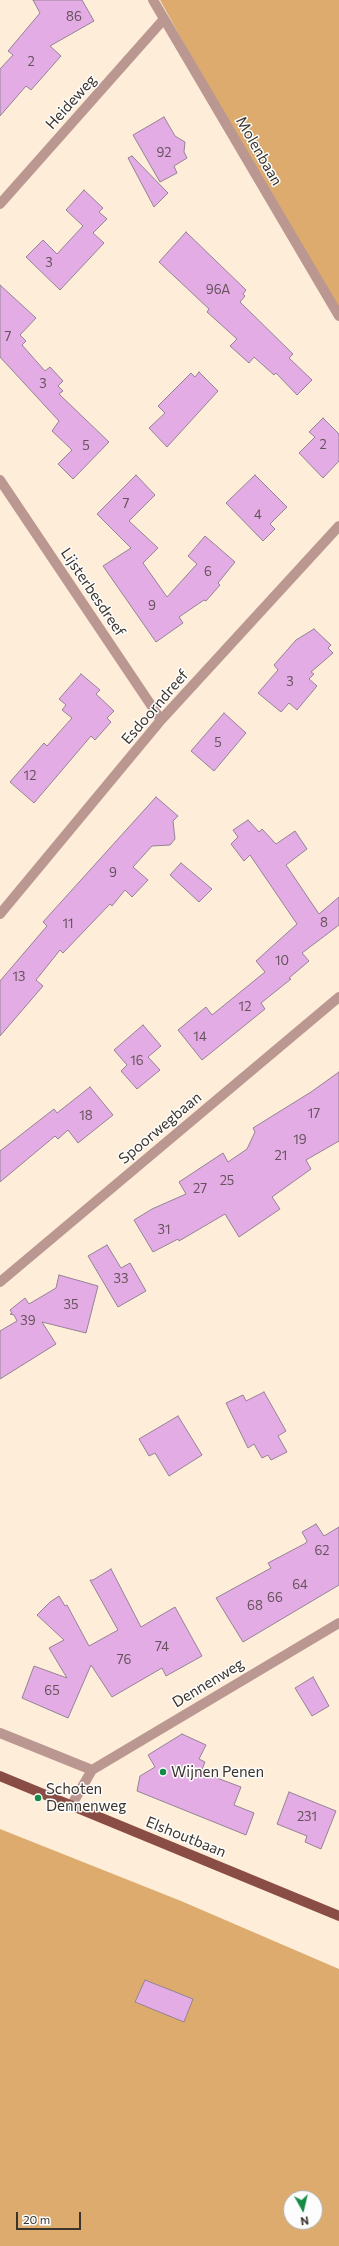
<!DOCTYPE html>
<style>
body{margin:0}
#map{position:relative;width:339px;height:2246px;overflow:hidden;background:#feedd9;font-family:Commissioner,sans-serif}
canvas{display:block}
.north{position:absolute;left:283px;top:2190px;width:40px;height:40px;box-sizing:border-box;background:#fdfdfd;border:1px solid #afada9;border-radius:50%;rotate:172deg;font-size:11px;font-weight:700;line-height:16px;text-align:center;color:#3a342c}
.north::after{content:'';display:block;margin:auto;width:14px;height:18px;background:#148b46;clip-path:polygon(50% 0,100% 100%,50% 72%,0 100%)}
.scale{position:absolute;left:16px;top:2212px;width:65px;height:18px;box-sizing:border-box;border:2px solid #3a342c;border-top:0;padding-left:5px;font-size:12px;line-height:14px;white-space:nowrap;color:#3a342c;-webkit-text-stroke:3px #fdfdfd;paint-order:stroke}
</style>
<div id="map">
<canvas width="339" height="2246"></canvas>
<div class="north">N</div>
<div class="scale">20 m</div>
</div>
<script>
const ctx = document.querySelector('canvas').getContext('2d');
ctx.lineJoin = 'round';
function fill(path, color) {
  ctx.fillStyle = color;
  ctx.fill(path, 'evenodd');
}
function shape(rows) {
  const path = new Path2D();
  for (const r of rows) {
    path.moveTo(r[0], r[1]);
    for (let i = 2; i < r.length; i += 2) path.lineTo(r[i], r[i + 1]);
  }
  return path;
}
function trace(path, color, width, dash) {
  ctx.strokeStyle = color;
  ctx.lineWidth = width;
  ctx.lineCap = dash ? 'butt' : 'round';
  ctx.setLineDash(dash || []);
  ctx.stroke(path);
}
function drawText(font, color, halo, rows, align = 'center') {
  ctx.font = font + ' Commissioner,sans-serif';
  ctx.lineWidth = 3;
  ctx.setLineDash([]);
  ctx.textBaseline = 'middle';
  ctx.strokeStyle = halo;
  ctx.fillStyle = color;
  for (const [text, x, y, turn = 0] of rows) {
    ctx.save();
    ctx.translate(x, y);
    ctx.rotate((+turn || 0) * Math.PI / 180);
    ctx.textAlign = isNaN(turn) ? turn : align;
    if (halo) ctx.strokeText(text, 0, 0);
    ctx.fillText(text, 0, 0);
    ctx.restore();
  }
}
const forest = shape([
 [160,0,339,0,339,318,296,247],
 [0,1829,181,1901,339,1969,339,2246,0,2246],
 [291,2198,315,2198,315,2222,291,2222]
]);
const building = shape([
 [33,0,82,0,94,21,50,46,61,56,31,90,26,86,0,116,0,69,13,55,8,51,40,13,33,0],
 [164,117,175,136,185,142,184,152,187,158,174,166,177,173,160,182,133,135,164,117],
 [132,156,168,193,154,207,128,158,132,156],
 [84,190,103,208,99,212,107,219,93,233,104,243,60,290,26,257,43,240,57,254,83,226,66,210,84,190],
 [186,232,246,290,243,294,245,296,240,302,293,354,289,358,312,380,297,395,276,373,274,375,254,357,249,363,230,346,237,339,207,312,209,309,159,262,186,232],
 [0,285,36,318,20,335,26,341,22,345,45,371,50,367,63,381,58,386,63,391,59,394,109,442,73,479,58,464,72,450,52,431,59,421,0,357,0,285],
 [199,372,218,391,167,447,149,428,165,413,158,406,191,373,195,377,199,372],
 [323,418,339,434,339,461,323,478,299,453,315,437,309,432,323,418],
 [136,475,155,495,129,521,158,548,143,563,167,597,197,564,188,556,205,536,235,562,218,583,220,585,206,601,204,600,179,617,183,623,156,642,103,566,131,548,97,514,136,475],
 [255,475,287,507,270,524,275,529,263,541,226,503,255,475],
 [314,629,331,645,328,648,333,653,311,672,314,674,309,679,317,686,297,710,289,703,281,712,258,693,278,670,274,665,296,640,314,629],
 [81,674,100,690,96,694,114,711,107,718,111,722,95,740,91,736,34,803,10,782,44,743,47,746,72,718,62,710,66,705,59,699,81,674],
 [224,713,246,733,214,771,191,751,224,713],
 [156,797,178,816,173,821,175,839,170,845,152,846,133,867,148,880,132,897,125,890,112,906,110,904,63,953,60,950,36,980,43,986,0,1036,0,981,47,926,43,922,156,797],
 [248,820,259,832,262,829,276,844,295,831,307,849,286,865,319,914,339,897,339,925,302,953,309,961,289,978,291,979,261,1003,265,1009,202,1060,178,1030,206,1007,212,1015,265,972,256,961,297,924,250,855,244,861,231,844,238,837,233,830,248,820],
 [181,863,212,889,199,902,170,875,181,863],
 [143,1025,161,1046,148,1057,160,1070,137,1089,121,1071,127,1065,114,1050,143,1025],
 [339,1072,339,1141,306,1160,311,1169,272,1197,280,1209,239,1237,225,1214,179,1241,178,1239,153,1252,134,1220,152,1209,186,1194,179,1182,223,1153,228,1162,247,1149,255,1132,253,1128,311,1092,339,1072],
 [90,1087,113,1115,78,1143,68,1130,58,1139,55,1136,0,1182,0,1151,54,1109,57,1113,90,1087],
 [107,1245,121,1268,130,1263,146,1291,118,1307,88,1256,107,1245],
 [59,1275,98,1286,86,1333,42,1322,56,1344,0,1379,0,1331,17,1321,14,1315,10,1314,12,1313,10,1310,25,1298,29,1304,56,1288,59,1275],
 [264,1392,286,1431,278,1436,287,1452,271,1460,268,1455,262,1458,254,1444,248,1448,226,1403,243,1395,246,1401,264,1392],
 [178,1416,202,1455,169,1476,155,1453,149,1456,139,1439,178,1416],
 [316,1524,324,1536,339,1527,339,1585,243,1642,216,1598,271,1568,268,1563,306,1543,307,1541,302,1532,316,1524],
 [111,1569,141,1627,175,1607,202,1656,166,1676,162,1668,112,1697,91,1665,68,1718,22,1698,34,1666,67,1678,49,1648,64,1640,37,1615,50,1602,59,1596,65,1606,67,1605,89,1646,118,1630,90,1580,93,1580,111,1569],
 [313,1677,329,1706,312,1716,295,1688,313,1677],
 [182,1734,206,1745,199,1759,205,1762,201,1772,241,1787,234,1805,254,1813,246,1835,137,1791,140,1776,155,1767,148,1755,182,1734],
 [289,1792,336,1811,321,1849,305,1842,307,1836,277,1824,289,1792],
 [145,1980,193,1999,184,2022,135,2002,145,1980]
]);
const minor = shape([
 [153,0,339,316],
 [0,204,164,19],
 [0,480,161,720],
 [0,914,161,720,339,526],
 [0,1282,339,997],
 [0,1733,92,1770],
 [71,1806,92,1770,339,1623]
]);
const major = shape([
 [0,1776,339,1916]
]);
const markers = [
 [163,1772,4,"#148b46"],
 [38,1798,4,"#148b46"]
];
const numberNames = [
 ["86",74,17],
 ["2",31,62],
 ["92",164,153],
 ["3",49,263],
 ["96A",218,290],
 ["7",8,337],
 ["3",43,384],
 ["2",323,445],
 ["5",86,446],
 ["7",126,504],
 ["4",258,515],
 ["6",208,572],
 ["9",152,606],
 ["3",290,682],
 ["5",218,743],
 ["12",30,776],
 ["9",113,873],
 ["8",324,923],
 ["11",68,924],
 ["10",282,961],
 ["13",19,977],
 ["12",245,1007],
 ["14",200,1037],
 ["16",137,1061],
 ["17",314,1114],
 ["18",86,1116],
 ["19",300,1140],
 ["21",281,1156],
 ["25",227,1181],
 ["27",200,1189],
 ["31",164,1230],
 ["33",121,1279],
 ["35",71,1305],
 ["39",28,1321],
 ["62",322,1551],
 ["64",300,1585],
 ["66",275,1598],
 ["68",255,1606],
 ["74",162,1647],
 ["76",124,1660],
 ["65",52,1691],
 ["231",307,1817]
];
const streetNames = [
 ["Heideweg",71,102,-48],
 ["Molenbaan",259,151,60],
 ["Lijsterbesdreef",93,592,56],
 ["Esdoorndreef",155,707,-49],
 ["Spoorwegbaan",160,1128,-40],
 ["Dennenweg",208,1683,-31],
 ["Elshoutbaan",186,1837,22]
];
const poiNames = [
 ["Wijnen Penen",171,1772],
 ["Schoten",46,1789],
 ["Dennenweg",46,1806]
];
fill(forest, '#ddab6d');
fill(building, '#e4ace5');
trace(building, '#948394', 1);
trace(minor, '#bb9791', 10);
trace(major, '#8a4d45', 10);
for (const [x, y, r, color] of markers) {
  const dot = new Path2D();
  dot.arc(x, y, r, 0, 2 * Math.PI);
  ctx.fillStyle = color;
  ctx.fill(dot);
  trace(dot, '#fdfdfd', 1.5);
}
drawText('13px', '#64525a', null, numberNames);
drawText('15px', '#3a342c', '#fdfdfd', streetNames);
drawText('15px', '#3a342c', '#fdfdfd', poiNames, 'left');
</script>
